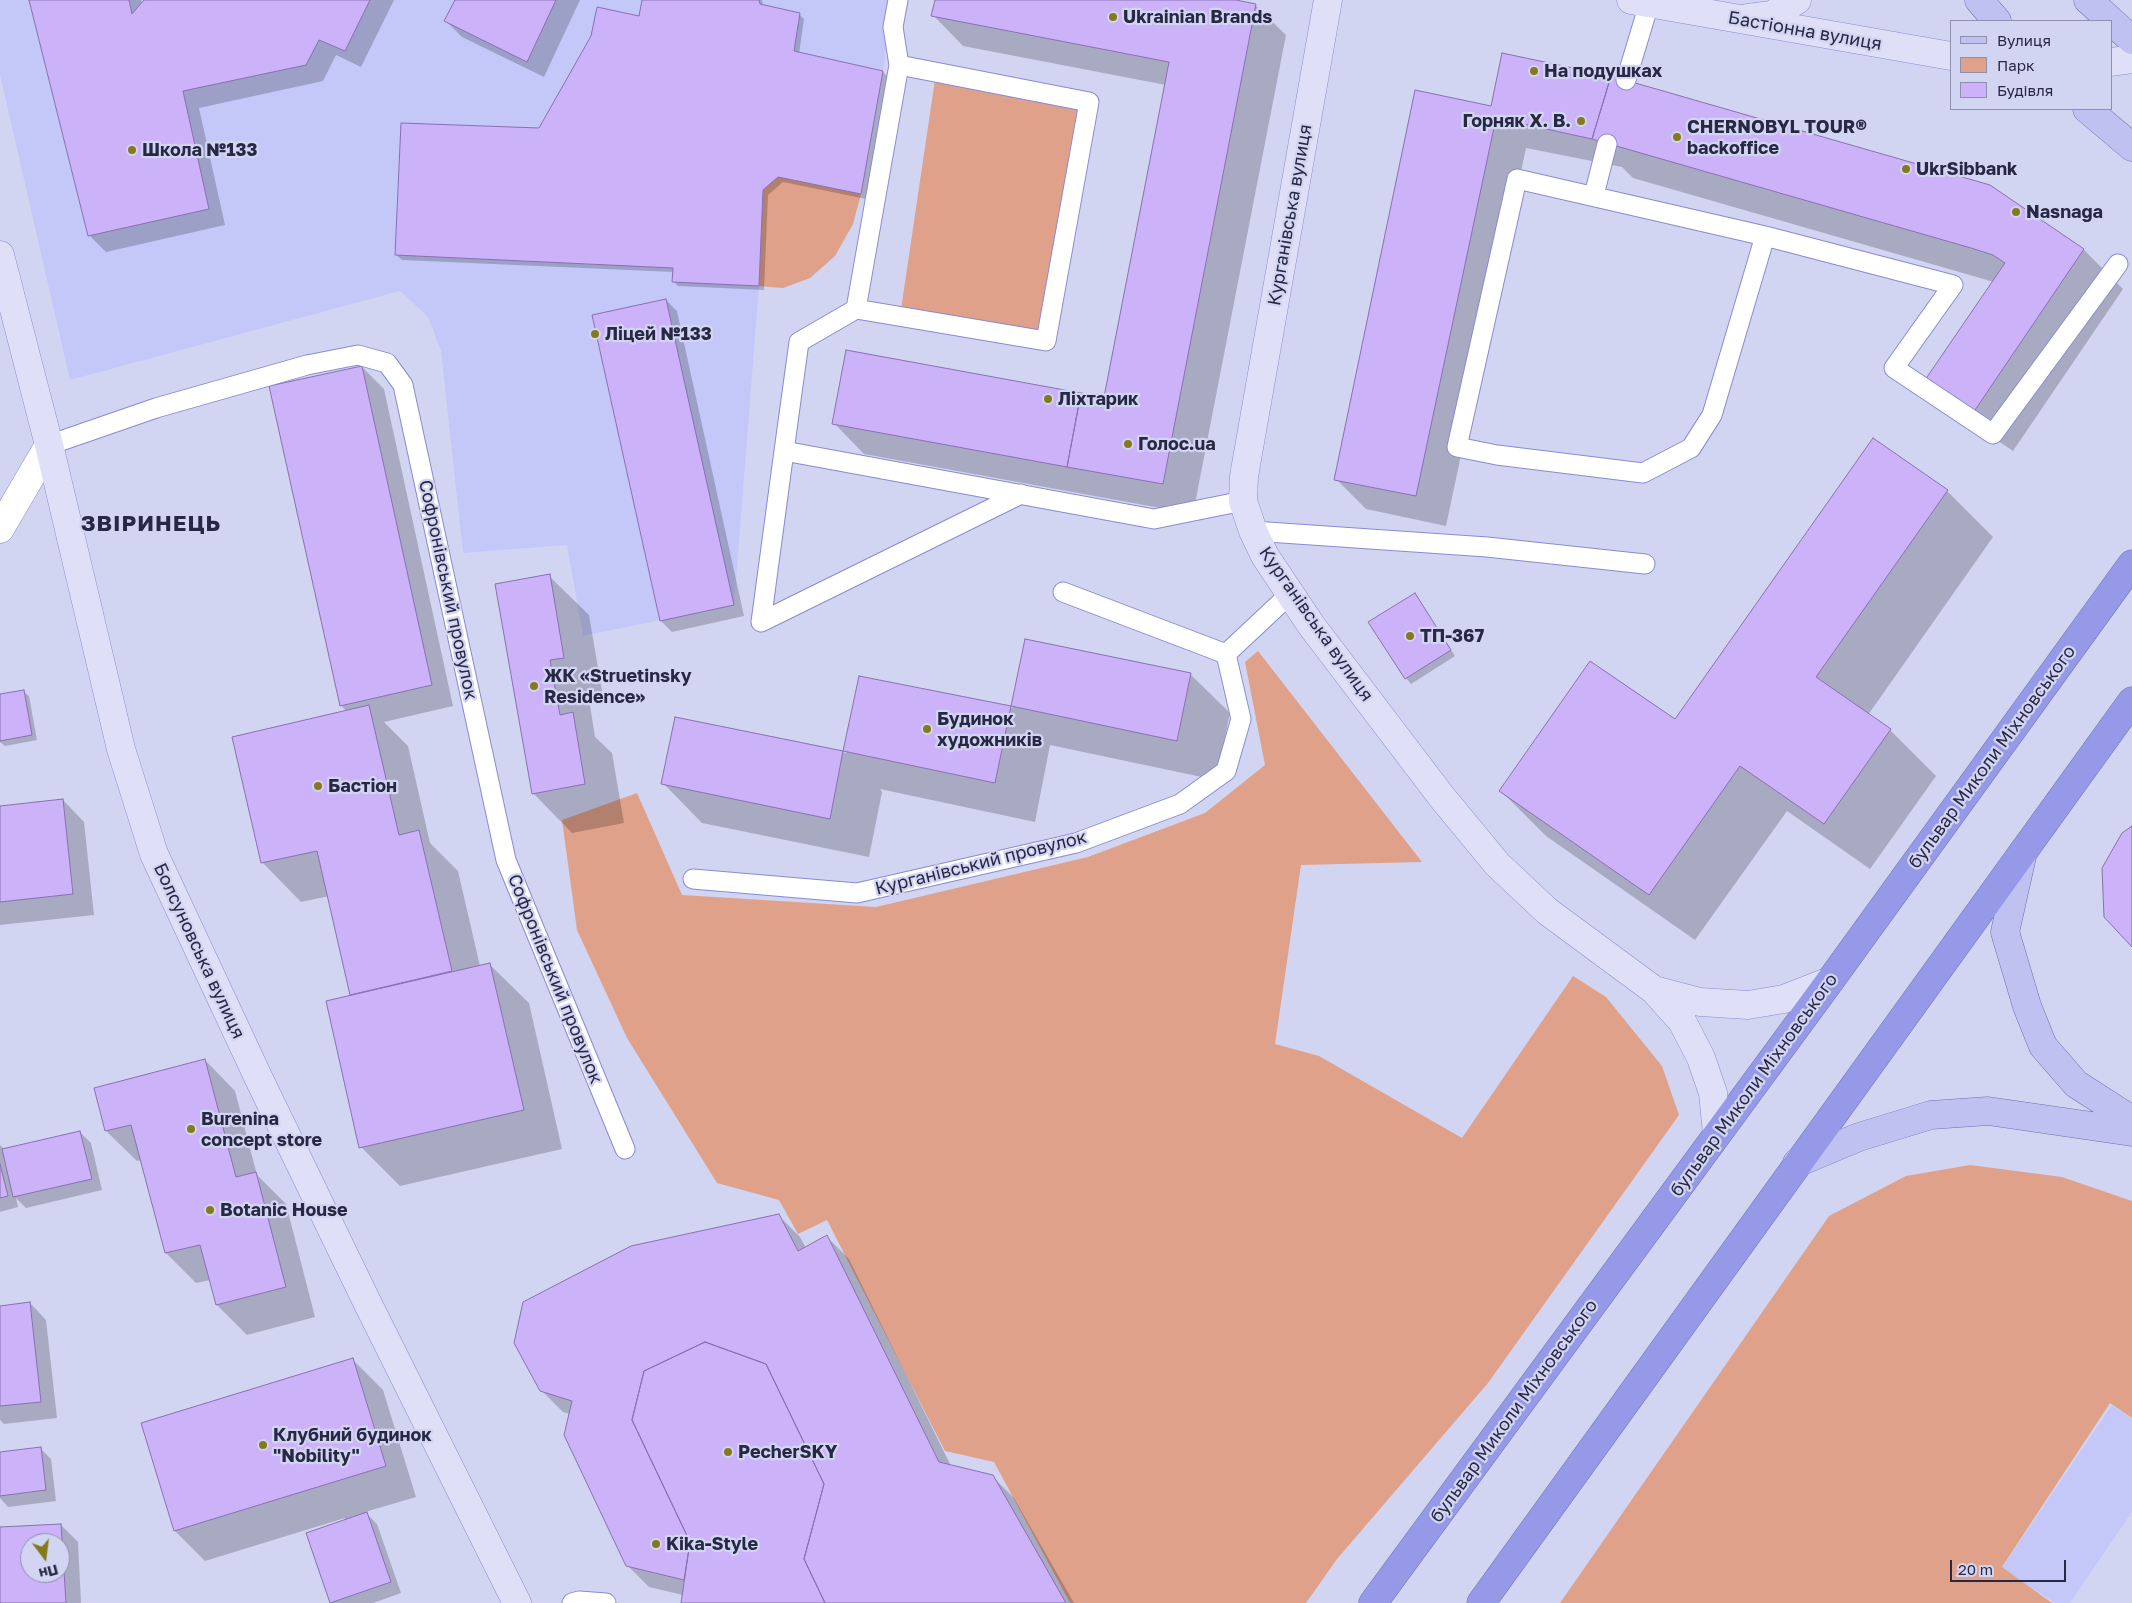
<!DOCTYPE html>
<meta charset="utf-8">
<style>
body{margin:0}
#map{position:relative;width:2132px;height:1603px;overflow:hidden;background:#d2d5f2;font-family:"Golos Text",sans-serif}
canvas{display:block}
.legend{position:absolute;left:1950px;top:20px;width:162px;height:90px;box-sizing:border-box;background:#d2d5f2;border:1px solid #8e90ac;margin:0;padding:6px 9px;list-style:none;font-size:15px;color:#272844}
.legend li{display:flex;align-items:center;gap:10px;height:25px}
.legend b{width:25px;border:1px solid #8e90ac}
.north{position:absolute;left:20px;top:1533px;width:50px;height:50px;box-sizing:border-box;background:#d2d5f2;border:1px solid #8e90ac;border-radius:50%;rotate:165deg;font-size:14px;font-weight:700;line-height:20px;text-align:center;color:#272844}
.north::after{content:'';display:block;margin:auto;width:18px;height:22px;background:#85791e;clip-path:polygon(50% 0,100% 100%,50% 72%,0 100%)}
.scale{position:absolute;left:1950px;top:1560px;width:116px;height:22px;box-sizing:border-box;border:2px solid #272844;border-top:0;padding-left:6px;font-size:15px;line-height:18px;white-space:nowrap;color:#272844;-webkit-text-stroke:4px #d2d5f2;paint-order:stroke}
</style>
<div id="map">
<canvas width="2132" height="1603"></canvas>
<ul class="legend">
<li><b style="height:6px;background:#bfc2f1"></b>Вулиця</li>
<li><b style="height:14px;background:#e0a18a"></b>Парк</li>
<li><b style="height:14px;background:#ccb2f9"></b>Будівля</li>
</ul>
<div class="north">Пн</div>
<div class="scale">20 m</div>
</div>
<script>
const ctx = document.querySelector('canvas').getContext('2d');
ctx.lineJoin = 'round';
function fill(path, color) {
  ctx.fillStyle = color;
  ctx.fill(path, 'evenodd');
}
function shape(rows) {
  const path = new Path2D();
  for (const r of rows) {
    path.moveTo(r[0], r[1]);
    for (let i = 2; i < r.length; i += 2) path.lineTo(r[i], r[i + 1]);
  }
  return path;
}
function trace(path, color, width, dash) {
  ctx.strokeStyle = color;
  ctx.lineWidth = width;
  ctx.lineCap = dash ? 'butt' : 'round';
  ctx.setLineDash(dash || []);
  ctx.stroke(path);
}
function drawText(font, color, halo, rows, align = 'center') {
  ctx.font = font + ' "Golos Text",sans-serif';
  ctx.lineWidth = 4.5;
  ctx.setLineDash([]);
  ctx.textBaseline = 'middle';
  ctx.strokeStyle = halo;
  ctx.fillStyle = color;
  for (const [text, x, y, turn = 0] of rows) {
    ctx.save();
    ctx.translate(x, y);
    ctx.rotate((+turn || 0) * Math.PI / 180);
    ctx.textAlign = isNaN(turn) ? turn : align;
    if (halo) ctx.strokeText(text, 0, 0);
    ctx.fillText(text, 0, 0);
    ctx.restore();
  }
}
const built = shape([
 [0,0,892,0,883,71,853,224,835,256,810,278,783,288,759,286,734,605,583,636,567,545,463,553,441,351,428,317,400,291,70,380,0,75],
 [2112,1405,2132,1419,2132,1512,2070,1603,2055,1603,2002,1568]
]);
const green = shape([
 [936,73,1089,102,1046,341,900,316],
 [778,177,861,194,853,224,835,256,810,278,783,288,759,286,763,190],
 [1258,651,1422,862,1301,865,1275,1044,1319,1056,1462,1138,1573,976,1606,997,1662,1066,1679,1115,1488,1383,1337,1559,1306,1603,1070,1603,994,1462,945,1451,827,1220,798,1234,779,1200,717,1183,627,1038,577,930,562,820,637,793,682,895,876,907,1088,857,1205,813,1265,765,1245,662],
 [1970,1165,2062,1177,2132,1201,2132,1418,2110,1403,2002,1567,2052,1603,1560,1603,1829,1216,1906,1176]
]);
const shadow = shape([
 [31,0,141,0,142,5,146,0,394,0,361,67,336,55,323,81,199,108,225,225,106,252,89,235],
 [456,0,580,0,544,77,462,37,446,21],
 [644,0,762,0,763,6,799,14,804,19,799,54,883,72,888,77,866,199,783,182,768,195,764,290,678,286,673,281,674,272,402,260,396,255,539,130,640,18],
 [936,0,1230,0,1255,5,1286,35,1193,514,864,454,834,423,1105,399,1166,85,963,46,933,15],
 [1492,107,1989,186,2084,250,2123,289,2013,451,1966,419,1994,282,1633,178,1622,167,1526,148,1446,526,1366,509,1336,479],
 [666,300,677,311,744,616,672,632,661,621],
 [362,367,384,389,453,706,384,722,408,746,430,843,458,871,480,966,489,964,529,1003,562,1149,400,1186,361,1147,352,996,329,896,301,902,262,862,347,712,341,705],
 [1873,440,1947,491,1993,537,1868,715,1890,730,1936,776,1870,869,1787,811,1695,940,1546,836,1501,791,1675,721],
 [549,576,589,615,603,697,589,699,595,737,612,753,624,823,572,833,533,793],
 [1414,594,1455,656,1411,684,1406,678],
 [1026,640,1190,674,1230,713,1216,780,1050,745,1035,822,880,789,882,792,869,857,702,823,663,783,676,719,847,753,845,751,860,677,1012,708],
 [23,691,29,696,37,740,5,746,0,742,0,696],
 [63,800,84,822,94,915,0,925,0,807],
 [205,1060,235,1091,257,1175,286,1204,315,1317,247,1335,217,1305,210,1280,196,1283,166,1253,142,1160,137,1161,106,1131],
 [80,1132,91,1143,102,1190,26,1208,16,1198,18,1207,0,1212,0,1145,4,1149],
 [778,1215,800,1237,806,1248,827,1237,849,1259,951,1466,992,1476,1014,1498,1074,1603,682,1603,683,1595,649,1587,627,1565,570,1414,563,1412,541,1390],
 [30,1303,46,1320,57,1418,4,1424,0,1420,0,1307],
 [352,1359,383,1390,416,1497,365,1512,377,1524,401,1593,373,1603,331,1603,345,1518,205,1561,175,1531],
 [40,1448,51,1459,56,1501,8,1507,0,1498,0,1453],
 [61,1525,78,1542,81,1603,1,1603,0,1528],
 [30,1543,60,1543,60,1573,30,1573]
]);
const building = shape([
 [29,0,129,0,132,14,144,0,370,0,345,51,319,40,306,65,183,91,209,209,88,236,29,0],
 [455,0,556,0,527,62,444,21,455,0],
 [642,0,759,0,760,4,800,13,794,51,883,71,861,194,778,177,763,190,759,286,672,282,673,268,395,255,401,123,539,128,591,36,597,7,639,16,642,0],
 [935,0,1236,0,1256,4,1163,484,1067,467,1081,393,1104,397,1169,62,931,16,935,0],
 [1502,53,1611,76,1592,139,1496,118,1416,496,1334,480,1415,90,1491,106,1502,53],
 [1611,76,1990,185,2084,249,1973,413,1925,380,2005,263,1993,255,1971,248,1592,139,1611,76],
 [666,299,734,605,660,621,592,315,666,299],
 [846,350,1081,393,1067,467,832,424,846,350],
 [362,366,432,685,340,706,269,386,362,366],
 [1873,438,1948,490,1816,677,1891,729,1824,824,1740,766,1649,895,1499,791,1590,661,1675,719,1873,438],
 [550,574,564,658,550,660,560,715,573,712,585,784,532,794,495,584,550,574],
 [1415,593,1451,650,1405,679,1368,622,1415,593],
 [1025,639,1191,673,1177,741,1011,706,1025,639],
 [859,676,1011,706,995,783,843,751,859,676],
 [24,690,32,735,0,741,0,694,24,690],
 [369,705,399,835,419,830,452,971,350,995,317,851,261,863,232,737,369,705],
 [675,717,843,751,830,819,661,784,675,717],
 [63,799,73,894,0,902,0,806,63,799],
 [2132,826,2132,947,2104,917,2102,868,2122,833,2132,826],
 [490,963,524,1110,359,1148,326,1001,490,963],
 [205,1059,236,1177,256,1172,286,1287,216,1305,200,1245,165,1253,131,1125,105,1131,94,1088,205,1059],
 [80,1131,92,1179,13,1197,2,1149,80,1131],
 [0,1164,8,1196,0,1198,0,1164],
 [779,1214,798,1251,827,1235,939,1462,993,1475,1066,1603,825,1603,804,1559,824,1484,766,1364,705,1342,644,1371,632,1420,690,1542,684,1580,626,1566,564,1435,572,1401,540,1391,514,1343,523,1302,631,1246,779,1214],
 [30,1302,41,1402,0,1406,0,1306,30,1302],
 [705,1342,766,1364,824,1484,804,1559,825,1603,681,1603,690,1542,632,1420,644,1371,705,1342],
 [353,1358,386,1466,174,1531,141,1423,353,1358],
 [41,1447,46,1490,0,1496,0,1452,41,1447],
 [367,1512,391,1582,330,1603,306,1533,367,1512],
 [61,1524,66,1603,0,1603,0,1527,61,1524],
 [30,1543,60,1543,60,1573,30,1573,30,1543]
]);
const lane = shape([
 [898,0,893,27,899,65,856,309,1046,341,1089,102,899,65],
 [1626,80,1649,4],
 [1594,195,1607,144],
 [1765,236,1712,415,1691,448,1643,473,1497,455,1457,447,1517,179,1765,236,1953,285,1894,368,1993,434,2118,264],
 [856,309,799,342,784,451,1154,519,1243,501],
 [49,445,156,408,307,365,358,355,387,363,403,385,506,860,625,1149],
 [784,451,761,622,1021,494],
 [1253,531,1487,547,1645,564],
 [1063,592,1226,654],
 [1226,654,1290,594],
 [693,879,857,893,1076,843,1180,804,1226,771,1241,719,1226,654],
 [572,1603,579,1601,606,1603]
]);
const street = shape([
 [0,529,49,445]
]);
const secondary = shape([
 [1328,0,1244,476,1243,501,1253,531,1265,556,1311,625,1441,796,1497,864,1547,911,1654,990,1682,1021,1701,1058,1713,1093,1717,1134],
 [1631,0,1951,56],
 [1748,18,1772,15,1797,0],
 [2111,62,2132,59],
 [0,255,49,445,121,749,154,854,259,1079,367,1302,517,1603],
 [1654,990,1700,1002,1748,1005,1784,999,1830,981]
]);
const primary = shape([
 [1979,0,1997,21],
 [2088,0,2132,40],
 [2087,109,2132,147],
 [2023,852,2005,932,2027,1006,2043,1046,2076,1084,2132,1120],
 [1797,1163,1859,1137,1931,1115,1988,1111,2132,1132]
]);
const highway = shape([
 [1373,1603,1830,981,2132,564],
 [1481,1603,2132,701]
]);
const markers = [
 [1113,17,5,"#85791e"],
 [1534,71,5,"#85791e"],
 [1581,121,5,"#85791e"],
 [1677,137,5,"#85791e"],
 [132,150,5,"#85791e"],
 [1906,169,5,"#85791e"],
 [2016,212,5,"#85791e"],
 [595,334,5,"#85791e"],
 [1048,399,5,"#85791e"],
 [1128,444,5,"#85791e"],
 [1410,636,5,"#85791e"],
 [534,686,5,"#85791e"],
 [927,729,5,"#85791e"],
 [318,786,5,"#85791e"],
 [191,1129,5,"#85791e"],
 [210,1210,5,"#85791e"],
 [263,1445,5,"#85791e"],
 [728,1452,5,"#85791e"],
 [656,1544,5,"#85791e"]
];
const poiNames = [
 ["Ukrainian Brands",1123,17],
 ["На подушках",1544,71],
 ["Горняк Х. В.",1571,121,"right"],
 ["CHERNOBYL TOUR®",1687,127],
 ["backoffice",1687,148],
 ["Школа №133",142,150],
 ["UkrSibbank",1916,169],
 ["Nasnaga",2026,212],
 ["Ліцей №133",605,334],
 ["Ліхтарик",1058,399],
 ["Голос.ua",1138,444],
 ["ТП-367",1420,636],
 ["ЖК «Struetinsky",544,676],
 ["Residence»",544,697],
 ["Будинок",937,719],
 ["художників",937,740],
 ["Бастіон",328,786],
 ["Burenina",201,1119],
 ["concept store",201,1140],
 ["Botanic House",220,1210],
 ["Клубний будинок",273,1435],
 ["\"Nobility\"",273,1456],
 ["PecherSKY",738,1452],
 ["Kika-Style",666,1544]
];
const streetNames = [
 ["Бастіонна вулиця",1805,31,10],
 ["Курганівська вулиця",1290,215,-80],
 ["Софронівський провулок",448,590,78],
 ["Курганівська вулиця",1316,624,55],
 ["бульвар Миколи Міхновського",1992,757,-54],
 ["Курганівський провулок",981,863,-14],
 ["Болсуновська вулиця",199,951,65],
 ["Софронівський провулок",555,979,68],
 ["бульвар Миколи Міхновського",1754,1085,-54],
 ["бульвар Миколи Міхновського",1514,1411,-54]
];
const districtNames = [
 ["ЗВІРИНЕЦЬ",151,524]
];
fill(built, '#c4c8f8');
fill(green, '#e0a18a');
fill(shadow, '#0003');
fill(building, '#ccb2f9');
trace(building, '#8970b1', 1);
trace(lane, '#888bd0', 21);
trace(street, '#888bd0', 29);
trace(secondary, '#888bd0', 29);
trace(primary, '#6e71af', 29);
trace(highway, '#6e71af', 29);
trace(lane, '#fff', 19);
trace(street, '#fff', 28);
trace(secondary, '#dfe0f8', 28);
trace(primary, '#bfc2f1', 28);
trace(highway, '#9599e8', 28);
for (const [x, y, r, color] of markers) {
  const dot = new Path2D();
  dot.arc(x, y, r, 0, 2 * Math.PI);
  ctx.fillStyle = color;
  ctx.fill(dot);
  trace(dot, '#d2d5f2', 2);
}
drawText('bold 18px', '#272844', '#d2d5f2', poiNames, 'left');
drawText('18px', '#272844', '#d2d5f2', streetNames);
ctx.letterSpacing = '1px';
drawText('bold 22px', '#272844', '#d2d5f2', districtNames);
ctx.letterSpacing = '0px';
</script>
